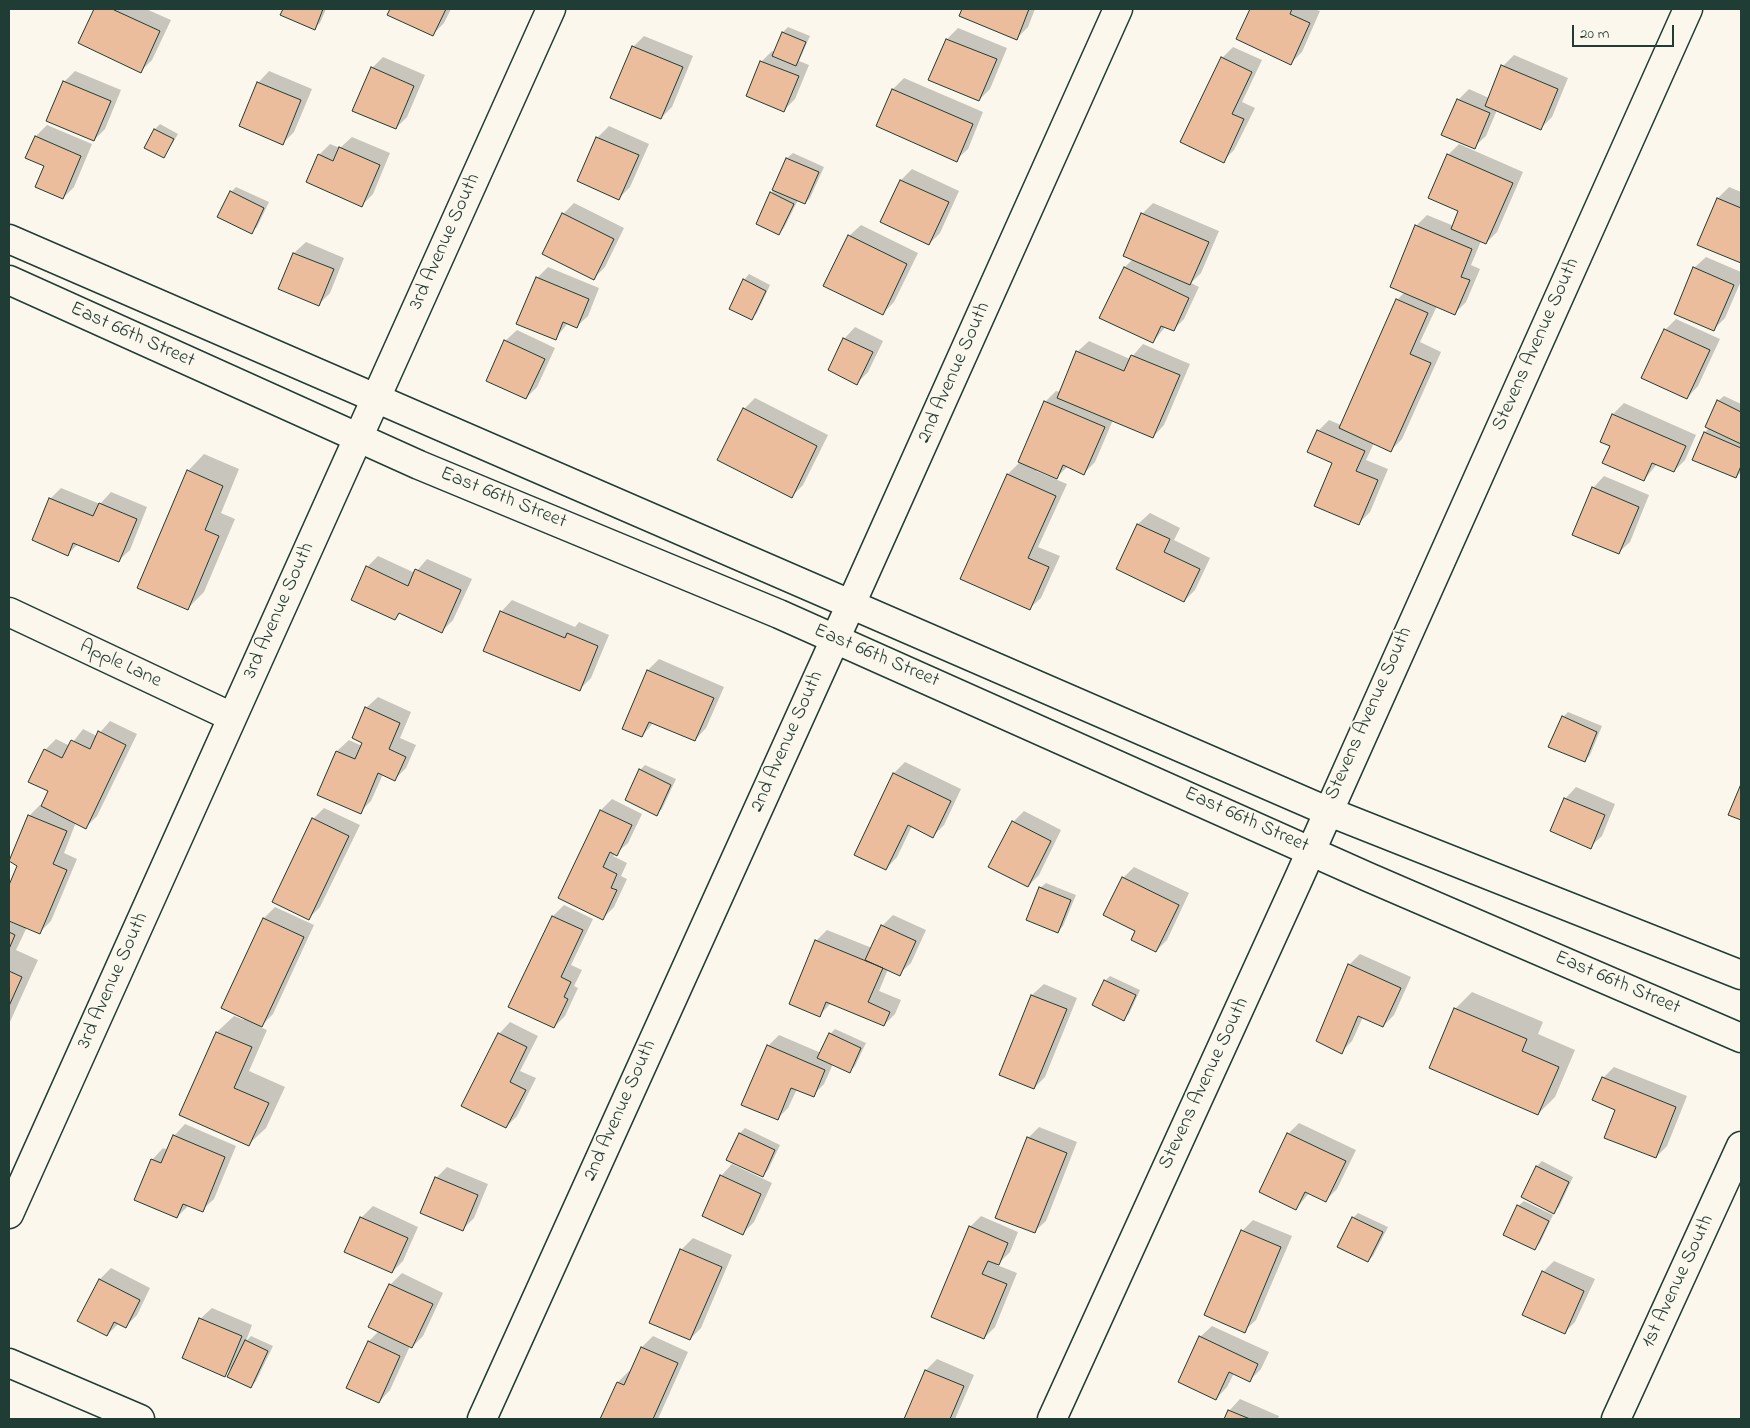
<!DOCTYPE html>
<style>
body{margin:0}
#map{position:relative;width:1750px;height:1428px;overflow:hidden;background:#fbf7ec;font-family:"Indie Flower",sans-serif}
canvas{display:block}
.frame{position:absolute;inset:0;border:10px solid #1f3d34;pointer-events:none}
.scale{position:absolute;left:1572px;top:25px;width:102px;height:22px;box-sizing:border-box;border:2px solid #1f3d34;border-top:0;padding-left:6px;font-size:15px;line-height:18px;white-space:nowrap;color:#1f3d34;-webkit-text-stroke:4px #fbf7ec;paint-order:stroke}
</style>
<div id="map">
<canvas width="1750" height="1428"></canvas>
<div class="frame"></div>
<div class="scale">20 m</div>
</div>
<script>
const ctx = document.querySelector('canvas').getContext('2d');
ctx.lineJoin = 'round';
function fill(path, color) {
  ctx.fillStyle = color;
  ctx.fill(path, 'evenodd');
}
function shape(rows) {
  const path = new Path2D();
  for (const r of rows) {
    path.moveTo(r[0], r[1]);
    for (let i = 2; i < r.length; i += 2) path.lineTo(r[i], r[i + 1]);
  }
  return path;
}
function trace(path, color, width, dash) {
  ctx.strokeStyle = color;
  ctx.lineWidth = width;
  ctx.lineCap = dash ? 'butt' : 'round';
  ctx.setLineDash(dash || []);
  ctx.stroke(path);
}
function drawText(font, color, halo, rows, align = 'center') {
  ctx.font = font + ' "Indie Flower",sans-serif';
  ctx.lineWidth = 4;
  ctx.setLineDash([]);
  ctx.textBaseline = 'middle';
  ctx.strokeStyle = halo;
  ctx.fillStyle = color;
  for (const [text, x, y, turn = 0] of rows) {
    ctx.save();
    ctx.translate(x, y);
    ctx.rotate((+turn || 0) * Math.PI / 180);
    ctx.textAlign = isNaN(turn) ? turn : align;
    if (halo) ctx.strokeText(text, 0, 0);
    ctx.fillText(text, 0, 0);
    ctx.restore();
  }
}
const shadow = shape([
 [95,9,146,9,171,20,152,60,141,71,80,43],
 [284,9,326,9,320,23,314,28,281,15],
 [391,9,451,9,444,23,433,34,389,14],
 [963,9,1035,9,1028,27,1017,38,960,15],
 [1251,9,1314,9,1320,11,1302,52,1291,63,1237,38],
 [788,27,810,36,799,61,809,65,795,99,784,110,761,62,772,51,775,52,783,32],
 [958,28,1007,48,990,89,979,100,930,79,947,39],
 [644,36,693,56,672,107,661,118,633,47],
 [1233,47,1262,60,1242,102,1255,108,1234,150,1223,161,1222,58],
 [1514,55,1568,78,1552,117,1541,128,1497,110,1486,136,1474,147,1458,100,1469,89,1489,98,1503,66],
 [383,57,425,75,407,117,396,128,372,68],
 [75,71,121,90,105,129,94,140,64,82],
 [269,71,312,89,294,132,283,143,258,83],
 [904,78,983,112,968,149,956,160,893,89],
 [160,124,178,134,164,157,155,129],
 [47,125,92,144,74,187,63,198,46,165,27,157,36,136],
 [609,126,649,144,630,187,619,198,579,181,598,137],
 [352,137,390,153,373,194,362,205,319,155,330,144,340,148],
 [1459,144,1523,172,1497,232,1486,243,1481,241,1471,265,1480,269,1466,302,1455,313,1437,306,1420,342,1441,352,1402,439,1391,450,1374,443,1366,460,1388,469,1370,512,1359,523,1334,462,1318,431,1329,420,1341,425,1397,300,1405,292,1416,226,1427,215,1454,226,1460,211,1448,155],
 [793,153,824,167,810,198,805,203,798,200,784,228,779,233,772,193,787,158],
 [912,169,959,191,940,233,929,244,882,222,901,180],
 [236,187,269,202,257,227,251,232,231,192],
 [1729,187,1741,192,1741,262,1699,244,1718,198],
 [574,203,624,228,605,267,594,278,563,214],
 [1153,203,1219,231,1201,273,1191,283,1199,287,1184,319,1173,330,1166,326,1153,342,1125,267,1133,259,1142,214],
 [861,225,918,253,894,302,882,314,849,236],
 [306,242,344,258,330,293,319,304,280,288,294,253],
 [1706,257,1741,272,1741,281,1725,318,1714,329,1694,268],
 [548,267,599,288,588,316,576,327,568,323,555,339,537,278],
 [749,274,770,285,757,313,751,319,744,280],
 [1676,319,1720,339,1698,386,1687,398,1665,330],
 [855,327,883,341,868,372,857,383,844,339],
 [517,330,555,348,537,387,526,398,505,341],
 [1089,341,1130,359,1143,344,1190,364,1164,425,1153,437,1113,420,1095,462,1084,473,1068,466,1057,477,1037,468,1036,471,1067,484,1038,547,1060,556,1041,598,1029,609,1008,474,1020,462,1045,402,1056,391,1060,392,1077,352],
 [1724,396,1741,404,1741,472,1736,477,1694,459,1705,432,1709,428,1718,401],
 [755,398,828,435,803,485,792,496,744,409],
 [1624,403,1696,435,1685,460,1674,471,1657,464,1644,480,1611,446,1601,441,1613,414],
 [204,454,239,469,221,513,235,519,204,592,188,608,188,471],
 [1604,476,1649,495,1630,542,1618,553,1593,488],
 [61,488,100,504,111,492,147,507,130,550,118,561,78,544,68,554,50,499],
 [1150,513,1180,528,1174,540,1210,558,1195,590,1184,601,1117,569,1138,524],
 [378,556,415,573,427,559,472,579,453,620,442,631,401,612,395,619,367,567],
 [512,600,575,627,579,622,609,635,591,678,580,689,501,612],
 [659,659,724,687,706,728,695,740,654,722,642,736,624,728,648,670],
 [378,697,411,712,400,738,416,745,406,768,395,779,383,774,371,801,360,812,318,795,337,751,349,740,362,746,366,708],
 [1568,712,1602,726,1590,755,1584,761,1563,717],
 [110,721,137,734,97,816,86,827,76,822,64,853,77,859,51,921,40,932,27,927,16,950,38,960,9,1024,9,888,19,865,29,816,40,805,42,806,50,790,45,750,56,739,70,746,83,729,97,736],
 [905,762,961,789,944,825,933,836,912,826,897,857,886,869,855,854,894,773],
 [645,765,676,779,662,809,656,814,640,770],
 [1576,787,1615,804,1602,836,1590,847,1565,799],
 [612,799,642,814,628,843,613,856,627,863,621,876,627,879,614,907,603,918,560,898,601,810],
 [324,808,360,825,320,907,309,918,313,819],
 [1024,811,1061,830,1039,875,1028,886,1013,822],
 [1134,867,1189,893,1167,940,1156,951,1137,930,1123,878],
 [1046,883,1076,895,1063,926,1058,932,1040,888],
 [564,905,593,919,571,965,582,970,574,986,578,988,565,1016,554,1027,510,1006,553,916],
 [275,907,314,925,273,1014,260,1027,267,1030,249,1071,285,1087,266,1128,249,1144,181,1114,217,1032,234,1016,244,1020,264,918],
 [893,915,926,930,911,963,899,974,888,969,879,991,901,1000,895,1014,884,1025,831,1003,819,1016,816,941,827,930,872,948,882,926],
 [1360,954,1411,977,1394,1015,1383,1026,1363,1017,1352,1041,1341,1052,1332,1003,1349,965],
 [1110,976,1140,990,1129,1014,1123,1019,1105,981],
 [1044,984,1077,998,1045,1077,1034,1088,1000,1075,1032,995],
 [1472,992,1543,1022,1538,1034,1575,1050,1555,1097,1538,1114,1455,1009],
 [510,1022,538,1036,520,1071,536,1078,517,1116,506,1127,499,1034],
 [835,1029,866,1043,855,1066,850,1071,833,1064,824,1084,813,1095,797,1089,788,1108,777,1119,768,1046,779,1035,821,1053,830,1034],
 [1614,1067,1687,1096,1667,1146,1656,1157,1617,1109,1603,1078],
 [1299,1123,1356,1150,1337,1189,1326,1200,1309,1193,1296,1209,1288,1134],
 [185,1124,236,1146,214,1199,202,1210,188,1206,177,1217,152,1160,163,1148,168,1150,174,1136],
 [1039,1127,1077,1142,1046,1221,1034,1232,1028,1138],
 [745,1128,780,1145,768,1170,763,1175,740,1133],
 [1542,1161,1573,1177,1559,1207,1553,1212,1522,1196,1537,1166],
 [732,1164,772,1183,754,1222,743,1233,721,1176],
 [447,1167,488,1184,474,1218,463,1229,436,1178],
 [1524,1201,1553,1215,1540,1243,1535,1248,1518,1206],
 [373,1206,418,1227,403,1261,392,1272,346,1251,362,1217],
 [1358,1213,1388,1227,1373,1256,1368,1261,1353,1218],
 [981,1216,1018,1232,1010,1252,997,1265,1017,1273,995,1327,984,1338,970,1227],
 [1253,1220,1292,1236,1256,1320,1244,1331,1242,1231],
 [693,1238,732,1255,701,1328,690,1339,651,1322,681,1250],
 [1554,1261,1595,1279,1575,1322,1564,1333,1543,1272],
 [111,1268,150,1288,137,1315,126,1326,119,1323,107,1335,100,1279],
 [402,1273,443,1293,423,1336,412,1347,410,1346,390,1390,379,1402,348,1388,369,1341,379,1331,370,1327,391,1284],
 [212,1308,252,1325,246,1341,251,1336,273,1346,256,1381,251,1387,233,1366,224,1375,200,1319],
 [1212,1326,1269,1352,1261,1369,1249,1381,1234,1373,1227,1387,1216,1399,1200,1337],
 [653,1336,688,1352,658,1419,601,1419,618,1382,629,1371,631,1372,642,1347],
 [937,1359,974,1375,955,1419,905,1419,926,1370],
 [1240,1399,1279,1416,1278,1419,1225,1419,1229,1411]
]);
const building = shape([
 [94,9,112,9,160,31,141,73,78,43,94,9],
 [283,9,323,9,315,30,280,15,283,9],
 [390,9,446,9,433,36,387,15,390,9],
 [962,9,1029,9,1017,40,959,16,962,9],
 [1250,9,1292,9,1290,14,1310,23,1291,65,1236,39,1250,9],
 [782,32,806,42,796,66,772,56,782,32],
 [946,39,997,59,979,101,928,80,946,39],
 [632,46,683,67,661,119,610,98,632,46],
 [1221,57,1252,72,1232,114,1244,119,1224,163,1180,142,1221,57],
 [760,61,799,76,784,112,746,96,760,61],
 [1501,65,1558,89,1541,130,1485,106,1501,65],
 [371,67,414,86,396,129,352,111,371,67],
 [63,81,111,101,94,141,46,121,63,81],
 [257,82,301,100,283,145,239,126,257,82],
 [892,89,973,124,957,162,876,126,892,89],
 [1457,99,1490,113,1475,149,1441,135,1457,99],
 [154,129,174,139,164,158,144,148,154,129],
 [35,136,81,156,63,199,35,187,44,166,25,158,35,136],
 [596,137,639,155,619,200,577,181,596,137],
 [339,147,380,165,362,207,306,182,318,154,333,161,339,147],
 [1447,154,1513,183,1486,244,1451,229,1458,211,1428,198,1447,154],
 [786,158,819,172,805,204,772,190,786,158],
 [900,180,949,202,929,245,880,222,900,180],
 [230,191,264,208,252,234,217,217,230,191],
 [770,192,794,204,779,235,756,224,770,192],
 [1717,198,1741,208,1741,263,1697,245,1717,198],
 [562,213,614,239,594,280,542,254,562,213],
 [1141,213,1209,242,1190,285,1123,256,1141,213],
 [1415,225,1472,249,1461,277,1470,280,1455,315,1390,287,1415,225],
 [848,235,907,264,883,315,823,286,848,235],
 [293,253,334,269,319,306,278,289,293,253],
 [1124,267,1189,298,1174,331,1161,326,1153,343,1099,318,1124,267],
 [1693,267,1734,285,1714,331,1674,314,1693,267],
 [536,277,589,299,577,328,563,322,556,340,516,324,536,277],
 [743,279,766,291,752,320,729,309,743,279],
 [1396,299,1428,313,1410,354,1431,363,1391,452,1339,428,1396,299],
 [1664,329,1710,350,1687,399,1641,378,1664,329],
 [843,338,873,352,857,385,828,370,843,338],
 [504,340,545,359,526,399,486,381,504,340],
 [1076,351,1124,371,1131,355,1180,375,1153,438,1057,398,1076,351],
 [1717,400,1741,412,1741,444,1705,427,1717,400],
 [1044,401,1105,427,1084,475,1063,465,1057,479,1018,462,1044,401],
 [743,408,817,446,792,498,717,460,743,408],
 [1612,414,1686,446,1674,472,1652,463,1644,481,1602,463,1610,446,1600,442,1612,414],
 [1317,430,1365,451,1356,471,1378,480,1359,525,1314,506,1332,463,1307,452,1317,430],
 [1704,432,1741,448,1741,466,1736,478,1692,460,1704,432],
 [187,470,223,486,205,530,219,536,188,610,137,588,187,470],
 [1007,474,1056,496,1028,558,1049,567,1030,610,960,579,1007,474],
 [1592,487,1639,507,1619,554,1572,535,1592,487],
 [49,498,93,516,99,503,137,519,119,562,73,543,68,556,32,540,49,498],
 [1137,524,1170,539,1164,552,1200,569,1184,602,1116,569,1137,524],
 [366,566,408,586,415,569,461,590,442,633,399,613,395,620,351,600,366,566],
 [500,611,565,638,567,633,598,646,580,691,483,651,500,611],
 [647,670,714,698,695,741,649,722,642,737,622,729,647,670],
 [365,707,400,723,389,749,406,757,395,781,378,773,361,814,317,795,336,751,355,759,362,743,352,738,365,707],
 [1562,716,1597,732,1585,762,1548,747,1562,716],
 [98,731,126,745,86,829,41,806,48,791,28,782,44,749,62,758,71,740,90,749,98,731],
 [639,769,671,785,657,816,625,800,639,769],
 [893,773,951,801,933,838,908,825,886,870,854,855,893,773],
 [1741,784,1741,820,1728,815,1741,784],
 [1564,798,1605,815,1591,849,1550,831,1564,798],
 [600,810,632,825,617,856,610,852,603,867,617,874,611,888,617,890,603,920,558,898,600,810],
 [28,815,67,831,53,864,67,870,40,934,9,921,9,885,17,866,9,861,28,815],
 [312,818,349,836,309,920,272,902,312,818],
 [1012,821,1051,841,1028,887,988,867,1012,821],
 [1122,877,1179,905,1156,952,1131,940,1135,931,1103,915,1122,877],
 [1039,887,1071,900,1058,933,1026,920,1039,887],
 [552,916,583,930,561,977,571,982,564,997,568,999,554,1028,508,1007,552,916],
 [263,918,304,937,262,1027,221,1008,263,918],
 [881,925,916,941,900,976,865,960,881,925],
 [9,932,15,935,9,949,9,932],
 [815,940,883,968,868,1002,890,1012,884,1026,826,1002,820,1017,789,1004,815,940],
 [1348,964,1401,988,1383,1027,1358,1016,1342,1054,1316,1041,1348,964],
 [9,971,22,977,9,1006,9,971],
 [1104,980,1136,995,1124,1021,1092,1005,1104,980],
 [1031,995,1067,1009,1034,1089,999,1075,1031,995],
 [1454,1008,1527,1039,1522,1051,1559,1067,1538,1115,1429,1068,1454,1008],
 [216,1032,252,1047,234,1088,269,1103,249,1146,179,1115,216,1032],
 [498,1033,527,1047,510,1082,526,1090,506,1128,461,1106,498,1033],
 [829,1033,861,1048,850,1073,817,1058,829,1033],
 [767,1045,825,1070,814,1097,791,1088,778,1120,741,1105,767,1045],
 [1602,1077,1676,1107,1656,1158,1604,1138,1615,1110,1592,1100,1602,1077],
 [739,1133,775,1150,763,1177,726,1160,739,1133],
 [1287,1133,1346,1161,1326,1202,1305,1192,1296,1210,1259,1192,1287,1133],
 [173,1135,225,1157,203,1212,183,1204,177,1218,134,1200,151,1159,161,1163,173,1135],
 [1027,1137,1067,1153,1035,1233,995,1218,1027,1137],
 [1536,1166,1569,1182,1554,1214,1521,1197,1536,1166],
 [720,1175,761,1194,743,1235,702,1216,720,1175],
 [435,1177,478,1195,463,1231,420,1213,435,1177],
 [1517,1205,1549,1221,1535,1250,1503,1235,1517,1205],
 [360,1217,408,1238,392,1273,344,1252,360,1217],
 [1352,1217,1383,1232,1368,1262,1337,1247,1352,1217],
 [969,1226,1008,1243,999,1265,988,1261,982,1274,1007,1284,984,1339,931,1317,969,1226],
 [1241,1230,1281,1247,1245,1333,1204,1315,1241,1230],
 [680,1249,722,1267,690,1340,649,1323,680,1249],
 [1542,1271,1584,1291,1565,1334,1522,1315,1542,1271],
 [99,1279,140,1300,126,1328,114,1322,107,1336,77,1321,99,1279],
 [389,1284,433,1304,412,1348,368,1327,389,1284],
 [199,1318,242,1336,225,1377,182,1358,199,1318],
 [1199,1336,1258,1364,1250,1382,1229,1372,1216,1400,1178,1382,1199,1336],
 [245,1340,268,1351,251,1388,227,1377,245,1340],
 [368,1341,400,1356,379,1403,346,1388,368,1341],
 [641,1347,678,1363,653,1419,600,1419,617,1382,624,1385,641,1347],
 [925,1370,964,1386,950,1419,904,1419,925,1370],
 [1228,1410,1250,1419,1224,1419,1228,1410]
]);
const minor = shape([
 [9,612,232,717],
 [9,1214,551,9],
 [9,1363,140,1419],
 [482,1419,851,604,1118,9],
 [1052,1419,1298,880,1688,9],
 [1616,1419,1741,1146]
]);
const major = shape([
 [9,239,1327,811,1741,975],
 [9,280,419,465,779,614,1368,877,1741,1038]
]);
const streetNames = [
 ["3rd Avenue South",446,242,-66],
 ["East 66th Street",132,336,24],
 ["Stevens Avenue South",1537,345,-66],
 ["2nd Avenue South",955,373,-66],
 ["East 66th Street",503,499,22],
 ["3rd Avenue South",280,611,-66],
 ["East 66th Street",876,657,23],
 ["Apple Lane",120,665,25],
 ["Stevens Avenue South",1370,714,-66],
 ["2nd Avenue South",788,742,-66],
 ["East 66th Street",1246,821,24],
 ["3rd Avenue South",114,981,-66],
 ["East 66th Street",1617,984,23],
 ["Stevens Avenue South",1205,1084,-65],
 ["2nd Avenue South",621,1111,-66],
 ["1st Avenue South",1679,1282,-65]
];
fill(shadow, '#0003');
fill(building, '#ecbd9d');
trace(building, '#1f3d34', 1);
trace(minor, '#1f3d34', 31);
trace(major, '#1f3d34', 31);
trace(minor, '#fbf7ec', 28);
trace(major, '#fbf7ec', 28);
drawText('20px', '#1f3d34', '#fbf7ec', streetNames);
</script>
